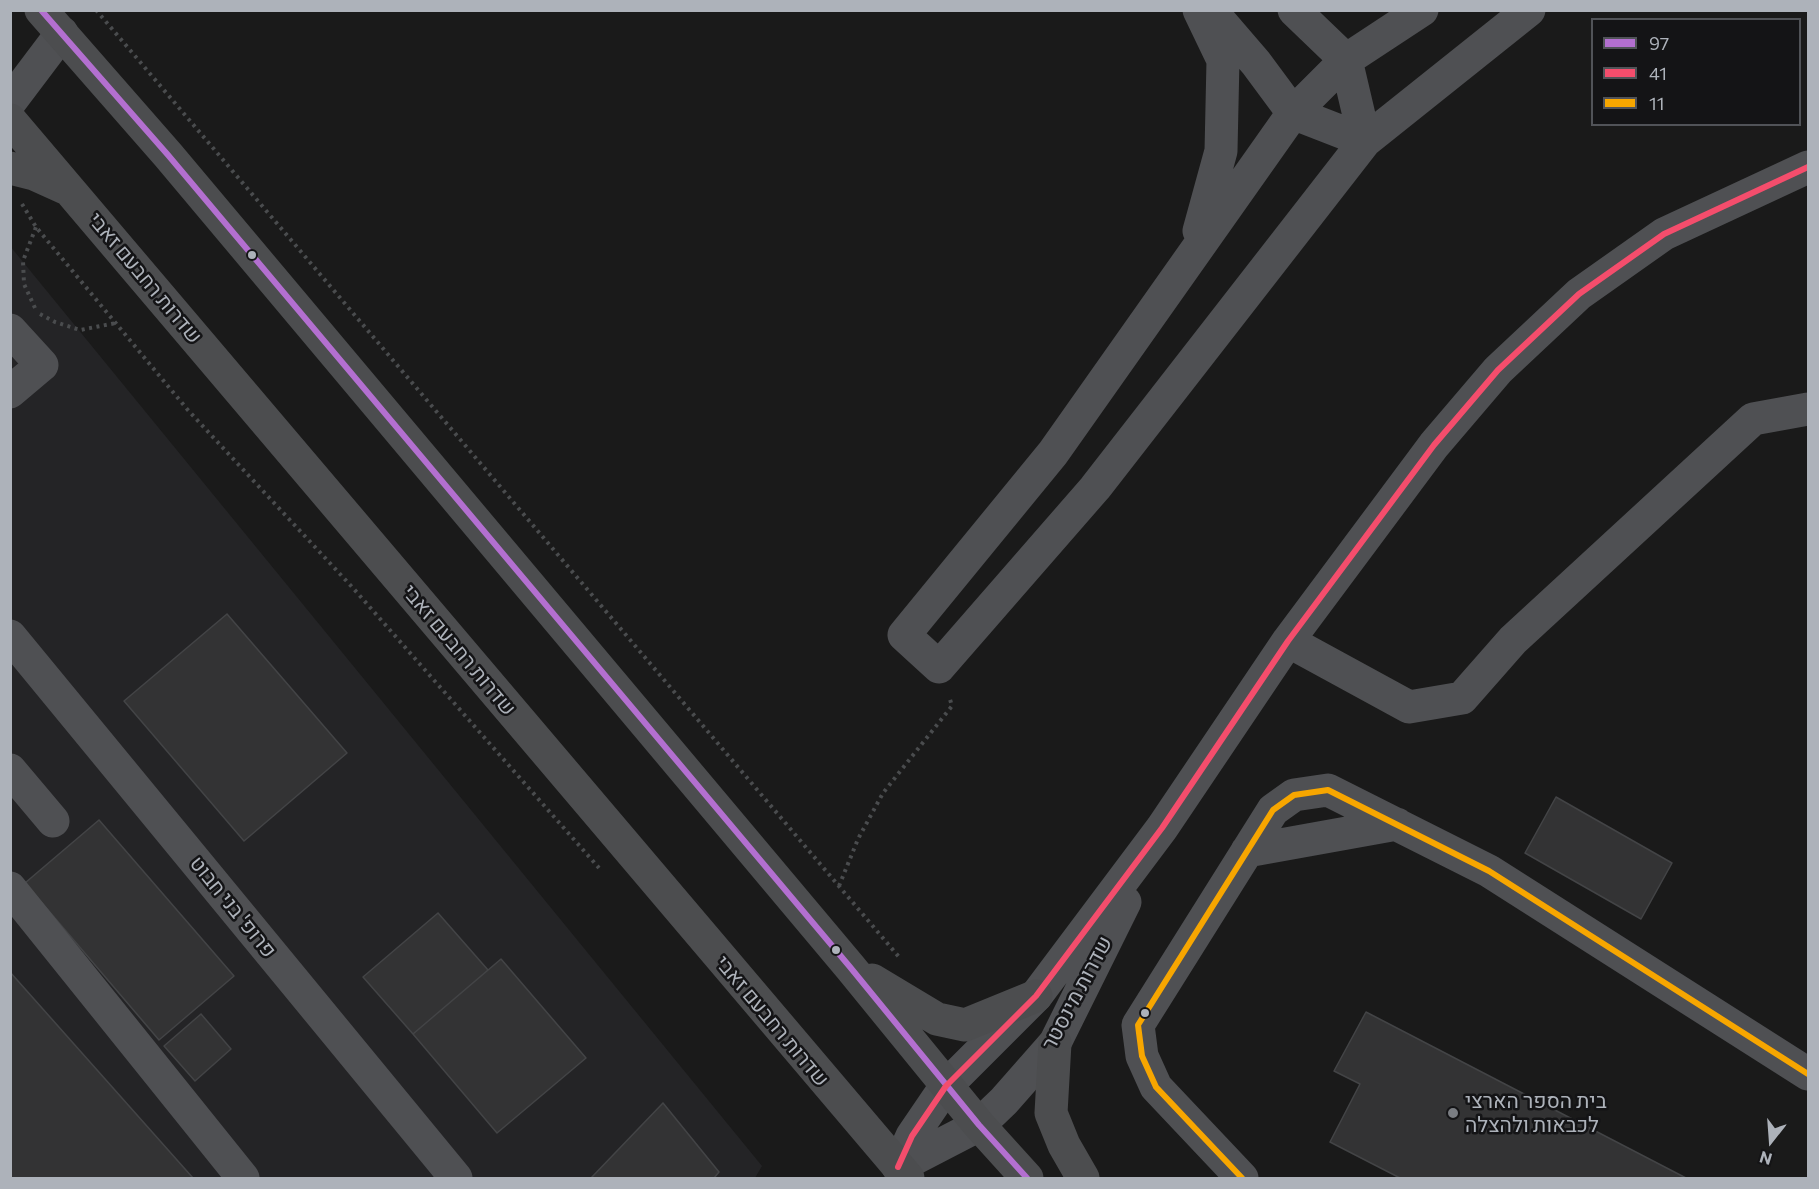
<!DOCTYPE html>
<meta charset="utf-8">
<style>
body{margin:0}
#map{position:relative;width:1819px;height:1189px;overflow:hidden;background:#1a1a1a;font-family:Commissioner,sans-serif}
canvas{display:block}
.frame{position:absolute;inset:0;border:12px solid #adb2ba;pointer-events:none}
.legend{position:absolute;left:1591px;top:18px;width:210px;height:108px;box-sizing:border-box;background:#141416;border:2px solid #515358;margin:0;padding:8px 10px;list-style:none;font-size:18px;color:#adb2ba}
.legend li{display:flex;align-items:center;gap:12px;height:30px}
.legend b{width:30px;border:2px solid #515358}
.north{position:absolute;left:1741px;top:1111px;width:60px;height:60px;-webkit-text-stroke:4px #141416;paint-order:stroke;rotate:197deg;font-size:16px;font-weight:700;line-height:24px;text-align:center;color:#adb2ba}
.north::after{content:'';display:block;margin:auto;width:21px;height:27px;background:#adb2ba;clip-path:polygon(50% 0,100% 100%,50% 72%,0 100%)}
</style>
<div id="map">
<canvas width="1819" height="1189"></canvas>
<div class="frame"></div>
<ul class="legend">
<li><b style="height:8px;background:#b36fd0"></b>97</li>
<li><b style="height:8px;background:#f44d6c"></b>41</li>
<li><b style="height:8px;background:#f7a600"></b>11</li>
</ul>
<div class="north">N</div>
</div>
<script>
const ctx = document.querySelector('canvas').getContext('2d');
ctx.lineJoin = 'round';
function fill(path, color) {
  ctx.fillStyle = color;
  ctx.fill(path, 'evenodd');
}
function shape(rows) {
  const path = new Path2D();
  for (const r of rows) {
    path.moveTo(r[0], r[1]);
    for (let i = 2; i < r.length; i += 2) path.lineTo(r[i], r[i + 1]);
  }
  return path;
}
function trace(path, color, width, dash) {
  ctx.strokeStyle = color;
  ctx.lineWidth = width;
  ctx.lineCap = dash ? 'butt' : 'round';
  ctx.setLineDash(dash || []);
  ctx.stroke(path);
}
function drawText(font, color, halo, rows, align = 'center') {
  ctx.font = font + ' Commissioner,Heebo,sans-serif';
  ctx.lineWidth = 5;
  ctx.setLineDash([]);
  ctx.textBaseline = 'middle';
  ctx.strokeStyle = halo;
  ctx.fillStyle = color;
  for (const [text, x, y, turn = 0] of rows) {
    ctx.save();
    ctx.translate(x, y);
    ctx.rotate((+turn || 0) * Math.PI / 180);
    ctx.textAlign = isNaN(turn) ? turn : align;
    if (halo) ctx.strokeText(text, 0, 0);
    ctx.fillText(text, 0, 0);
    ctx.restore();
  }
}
const built = shape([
 [10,246,762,1166,755,1178,11,1178]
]);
const building = shape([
 [227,614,347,753,244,841,124,701,227,614],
 [1556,797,1672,863,1641,919,1525,853,1556,797],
 [99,820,234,976,159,1040,25,883,99,820],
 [438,913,488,970,413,1034,363,977,438,913],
 [501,959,586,1058,497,1133,413,1034,501,959],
 [10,972,193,1178,10,1178,10,972],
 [1366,1012,1686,1178,1400,1178,1330,1142,1360,1084,1334,1071,1366,1012],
 [201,1014,231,1049,195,1081,164,1046,201,1014],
 [663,1103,719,1172,714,1178,591,1178,663,1103]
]);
const path = shape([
 [96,10,899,957],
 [22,204,36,227,187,409,353,588,599,868],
 [35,308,24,284,23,261,36,227],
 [40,314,55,322,80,330,116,323],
 [839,886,858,839,883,793,952,706,949,696]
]);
const minor = shape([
 [1199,10,1223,60,1221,151,1199,231],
 [1294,10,1346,60,1365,141],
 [1422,10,1346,60,1293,113,1053,453,904,635,939,667,1095,488,1365,141,1529,10],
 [1213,13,1256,63,1293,113,1365,141],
 [10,102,62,33],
 [10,330,42,365,10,392],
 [10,636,456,1178],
 [1288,641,1409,707,1462,698,1513,640,1753,419,1808,409],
 [10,770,53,821],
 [1247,851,1397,824],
 [10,888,243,1178],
 [898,1167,912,1136,946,1086,1036,996,1162,828,1288,641,1434,445,1498,370,1579,294,1664,234,1808,167],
 [898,1167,979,1125,1004,1101,1055,1043,1125,902],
 [1242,1178,1156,1087,1142,1056,1138,1025,1273,810,1294,795,1328,790,1489,871,1808,1074]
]);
const major = shape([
 [41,10,168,155,850,967,979,1125,1027,1178],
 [10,120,908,1178],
 [10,168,34,174,65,188],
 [872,980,937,1019,965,1025,1036,996],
 [1055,1043,1051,1113,1064,1145,1083,1178]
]);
const bus1 = shape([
 [41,10,168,155,850,967,979,1125,1027,1178]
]);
const bus2 = shape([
 [898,1167,912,1136,946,1086,1036,996,1162,828,1288,641,1434,445,1498,370,1579,294,1664,234,1808,167]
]);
const bus3 = shape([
 [1242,1178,1156,1087,1142,1056,1138,1025,1273,810,1294,795,1328,790,1489,871,1808,1074]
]);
const markers = [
 [252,255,5,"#adb2ba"],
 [836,950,5,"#adb2ba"],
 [1145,1013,5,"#adb2ba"],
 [1453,1113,6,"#7a7d82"]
];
const streetNames = [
 ["שדרות רחבעם זאבי",145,278,50],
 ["שדרות רחבעם זאבי",459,650,50],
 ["פרופ' בני חבוט",233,907,51],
 ["שדרות מינסטר",1077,993,-62],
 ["שדרות רחבעם זאבי",772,1021,50]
];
const poiNames = [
 ["בית הספר הארצי",1465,1101],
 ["לכבאות ולהצלה",1465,1125]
];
fill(built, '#242426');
fill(building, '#333334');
trace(building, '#434446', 1.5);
trace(path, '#4a4c4e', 4, [3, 4.5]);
trace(minor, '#4f5053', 33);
trace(major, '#4c4d4f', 33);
trace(bus1, '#b36fd0', 6);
trace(bus2, '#f44d6c', 6);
trace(bus3, '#f7a600', 6);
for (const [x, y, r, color] of markers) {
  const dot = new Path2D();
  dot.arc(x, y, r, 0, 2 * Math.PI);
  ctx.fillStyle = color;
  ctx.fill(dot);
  trace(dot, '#141416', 2);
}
drawText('21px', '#adb2ba', '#141416', streetNames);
drawText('21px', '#adb2ba', '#141416', poiNames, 'left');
</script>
